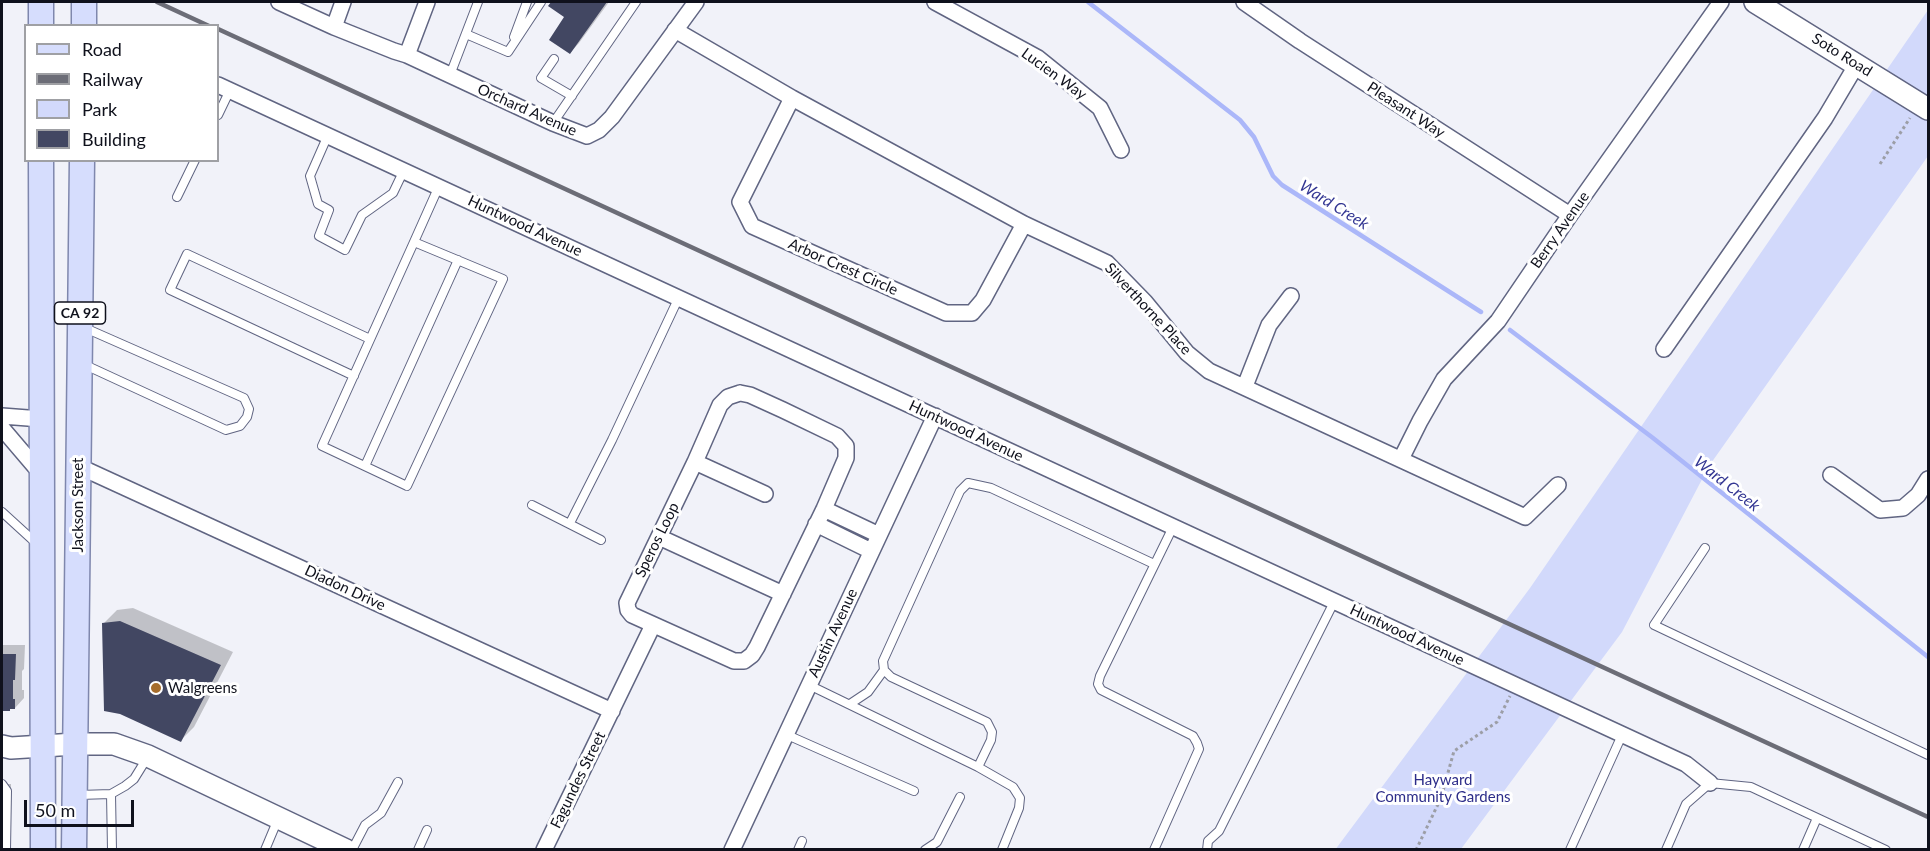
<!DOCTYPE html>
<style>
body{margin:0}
#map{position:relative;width:1930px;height:851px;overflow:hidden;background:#f1f2f9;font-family:Lato,sans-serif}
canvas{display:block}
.frame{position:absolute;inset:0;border:3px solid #0f111c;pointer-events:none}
.legend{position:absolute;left:24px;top:24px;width:195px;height:138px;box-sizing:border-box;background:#fff;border:2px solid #9fa0a4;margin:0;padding:8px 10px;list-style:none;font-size:18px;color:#0f111c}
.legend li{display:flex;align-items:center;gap:12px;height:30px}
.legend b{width:30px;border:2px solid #9fa0a4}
.scale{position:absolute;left:24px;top:800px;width:110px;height:27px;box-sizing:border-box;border:3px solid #0f111c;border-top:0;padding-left:8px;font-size:18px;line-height:21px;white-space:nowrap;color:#0f111c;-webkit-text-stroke:4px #fff;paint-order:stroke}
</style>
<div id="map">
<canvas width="1930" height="851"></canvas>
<div class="frame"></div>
<ul class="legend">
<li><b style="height:8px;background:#d6ddfd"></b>Road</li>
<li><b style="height:8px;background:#6c6d77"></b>Railway</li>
<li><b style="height:16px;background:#d2d9fb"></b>Park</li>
<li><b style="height:16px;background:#424762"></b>Building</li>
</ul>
<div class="scale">50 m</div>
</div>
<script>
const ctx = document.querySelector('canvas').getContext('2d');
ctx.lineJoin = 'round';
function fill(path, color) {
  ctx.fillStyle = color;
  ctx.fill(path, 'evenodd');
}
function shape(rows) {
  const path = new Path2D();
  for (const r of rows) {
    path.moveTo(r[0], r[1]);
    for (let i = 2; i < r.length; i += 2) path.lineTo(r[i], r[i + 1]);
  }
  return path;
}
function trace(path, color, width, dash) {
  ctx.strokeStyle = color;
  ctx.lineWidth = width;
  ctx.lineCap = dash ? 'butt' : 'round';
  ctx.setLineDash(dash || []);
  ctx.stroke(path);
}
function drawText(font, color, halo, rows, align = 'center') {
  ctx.font = font + ' Lato,sans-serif';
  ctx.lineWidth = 6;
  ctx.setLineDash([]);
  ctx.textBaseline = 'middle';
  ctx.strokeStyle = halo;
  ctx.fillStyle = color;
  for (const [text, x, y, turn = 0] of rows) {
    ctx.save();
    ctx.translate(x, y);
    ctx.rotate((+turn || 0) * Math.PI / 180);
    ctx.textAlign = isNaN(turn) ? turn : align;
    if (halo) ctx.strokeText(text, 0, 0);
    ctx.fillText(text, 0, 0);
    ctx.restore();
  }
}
const green = shape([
 [1928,10,1928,156,1709,466,1622,632,1461,849,1335,850,1530,588]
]);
const shadow = shape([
 [553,2,609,2,579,43,570,53,566,17,550,5],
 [133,608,233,652,194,727,181,740,121,712,104,623,117,610],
 [2,645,25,645,24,669,22,671,22,690,24,690,24,698,15,708,2,709],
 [2,784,11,784,11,832,2,841]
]);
const stream = shape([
 [1088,2,1240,120,1254,137,1273,176,1282,185,1481,312],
 [1510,330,1653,438,1928,657]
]);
const building = shape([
 [551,2,607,2,570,54,549,40,564,17,548,6],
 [120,621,221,665,181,742,120,714,104,711,102,623],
 [2,654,16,654,15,680,13,680,13,699,15,699,15,709,10,709,10,711,2,711]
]);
const path = shape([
 [1880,164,1910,118],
 [1416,850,1441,798,1454,751,1497,722,1510,696]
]);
const lane = shape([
 [466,34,508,52,541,2],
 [514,37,527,2],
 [554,59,541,78,572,96],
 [450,75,478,2],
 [218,115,230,90],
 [553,123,636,2],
 [328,135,310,176,318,204,329,210,319,236,345,250,362,215,393,193,404,170],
 [177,197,195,160],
 [414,242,503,279,407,486,322,446,414,242,439,186],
 [83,364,226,430,240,426,247,417,249,409,244,398,85,328],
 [354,376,170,290,187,254,370,339],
 [365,466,458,260],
 [532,505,601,540],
 [2,512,36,543],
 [570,523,612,440,679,297],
 [1705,548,1654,625,1928,755],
 [809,685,978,767,1013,787,1020,798,1019,808,1002,850],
 [850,704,868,692,884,670],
 [785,734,914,791],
 [978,767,991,740,992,732,987,722,891,677,884,670,883,661,960,491,968,483,991,488,1154,564],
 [2,784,7,791,6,850],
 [111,794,112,850],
 [79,795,111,794,125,786,134,779,147,758],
 [265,850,278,819],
 [352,850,365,825,381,813,398,782],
 [418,850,427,830],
 [798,850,802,841],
 [925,850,937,842,960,797],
 [1154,850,1199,749,1197,743,1193,736,1101,690,1098,684,1100,676,1173,527],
 [1207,850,1208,841,1219,831,1334,602],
 [1570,850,1622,735],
 [1666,850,1686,804,1710,783,1751,787,1886,850],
 [1803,850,1817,818]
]);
const street = shape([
 [279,2,334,27,394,51,407,55,553,123,587,136,599,130,612,117,696,2],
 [935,2,1038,58,1100,108,1121,150],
 [1244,2,1300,41,1570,215],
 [334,27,343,2],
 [675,30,792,98,1024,224,1107,263,1145,302,1187,353,1209,371,1525,517,1558,485],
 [407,55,427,2],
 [218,85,1686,764,1710,783],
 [792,98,740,202,752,226,946,313,972,313,983,300,1024,224],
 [1664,349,1825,118,1857,64],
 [1245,386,1269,325,1291,296],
 [740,393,750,395,783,410,837,436,846,446,846,458,824,509,757,647,752,655,744,661,734,661,632,615,628,610,627,603,695,462,720,405,728,397,740,393],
 [2,416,41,419],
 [2,428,42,475],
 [1401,459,1420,421,1444,379,1498,321,1570,215,1721,2],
 [695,462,765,494],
 [78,466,612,711],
 [1831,475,1880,510,1903,508,1918,495,1928,479],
 [824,509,879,535],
 [816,524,871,551],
 [659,537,783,594],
 [544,850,653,625],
 [732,850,935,416]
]);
const secondary = shape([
 [1755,2,1928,109],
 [2,746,11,748,75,744,114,744,148,756,346,850]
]);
const primary = shape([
 [41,26,41,2],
 [84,26,84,2],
 [41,160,43,850],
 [74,850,82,160]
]);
const rail = shape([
 [157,2,209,26],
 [218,29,1928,817]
]);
const markers = [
 [156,688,6,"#a66d2c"]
];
const shields = [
 [80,313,51]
];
const shieldNames = [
 ["CA 92",80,313]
];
const streetNames = [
 ["Soto Road",1842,55,32],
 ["Lucien Way",1054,74,36],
 ["Orchard Avenue",527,110,24],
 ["Pleasant Way",1406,110,33],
 ["Huntwood Avenue",525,226,25],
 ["Berry Avenue",1560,230,-55],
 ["Arbor Crest Circle",843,267,24],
 ["Silverthorne Place",1148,309,47],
 ["Huntwood Avenue",966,431,25],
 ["Jackson Street",78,505,-90],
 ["Speros Loop",657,540,-64],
 ["Diadon Drive",345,588,25],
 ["Austin Avenue",833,633,-65],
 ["Huntwood Avenue",1407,635,25],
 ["Fagundes Street",578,780,-64]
];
const poiNames = [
 ["Walgreens",168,688]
];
const parkNames = [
 ["Hayward",1443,780],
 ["Community Gardens",1443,797]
];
const waterNames = [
 ["Ward Creek",1334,205,32],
 ["Ward Creek",1727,484,38]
];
fill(green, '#d2d9fb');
fill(shadow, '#0003');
trace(stream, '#abb7f9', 4.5);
fill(building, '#424762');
trace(lane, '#606582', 10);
trace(street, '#606582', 18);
trace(secondary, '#606582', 24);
trace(primary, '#7f87ad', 27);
trace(path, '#9c9ea6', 3, [3, 3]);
trace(lane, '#fff', 8);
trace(street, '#fff', 15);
trace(secondary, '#fff', 21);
trace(primary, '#d6ddfd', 24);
trace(rail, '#6c6d77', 4.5);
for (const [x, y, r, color] of markers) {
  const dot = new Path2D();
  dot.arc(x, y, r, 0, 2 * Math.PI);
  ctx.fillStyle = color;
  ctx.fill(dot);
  trace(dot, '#fff', 2);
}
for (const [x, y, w] of shields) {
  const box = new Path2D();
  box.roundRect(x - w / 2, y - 11, w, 22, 4.5);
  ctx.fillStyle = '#fff';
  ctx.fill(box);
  trace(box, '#0f111c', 1.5);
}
drawText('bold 14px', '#0f111c', null, shieldNames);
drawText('15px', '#0f111c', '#fff', streetNames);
drawText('15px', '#0f111c', '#fff', poiNames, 'left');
drawText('15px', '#2d2d89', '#fff', parkNames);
drawText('italic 16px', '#343793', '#fff', waterNames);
</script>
